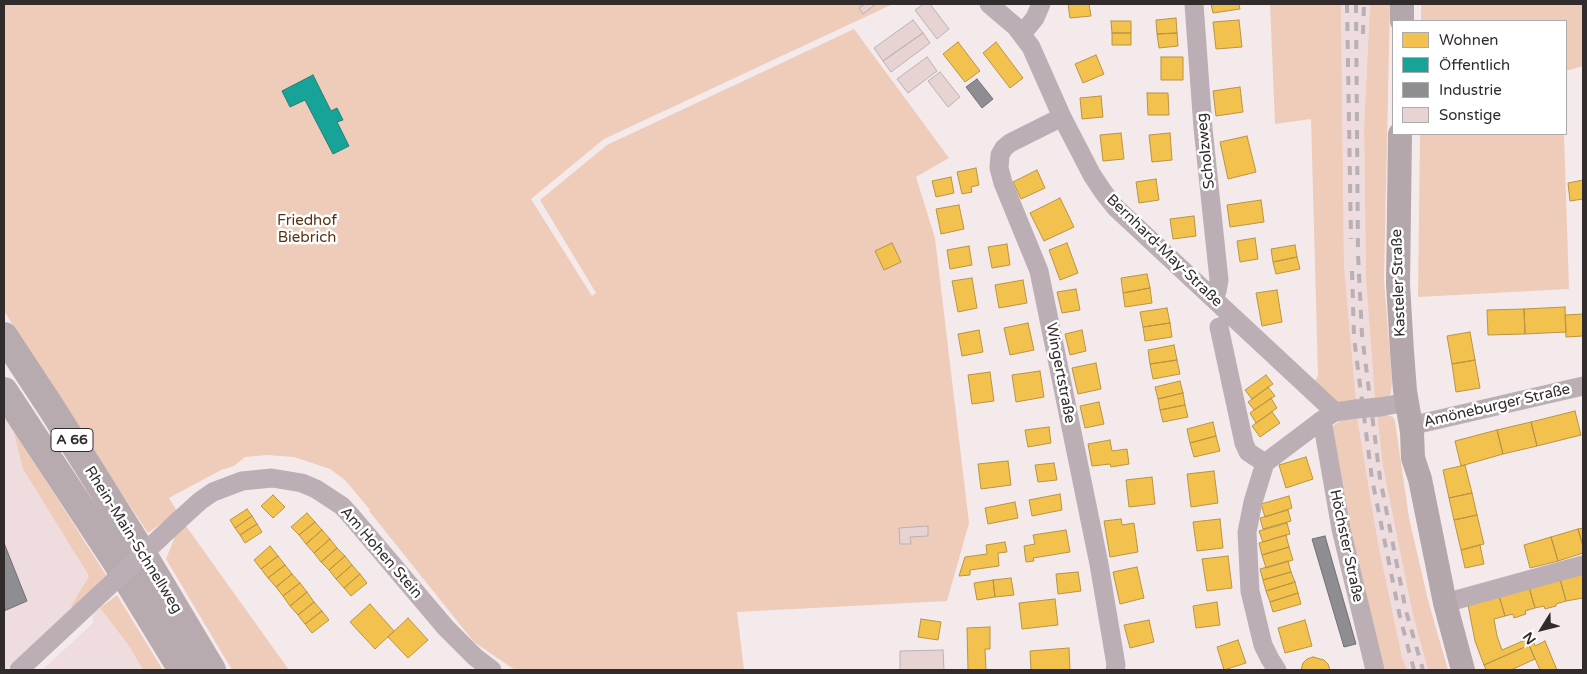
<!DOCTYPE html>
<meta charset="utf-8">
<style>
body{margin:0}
#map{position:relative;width:1587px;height:674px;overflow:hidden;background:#f4eaec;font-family:"Varela Round",sans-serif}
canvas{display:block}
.frame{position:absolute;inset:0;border:5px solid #322b2c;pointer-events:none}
.legend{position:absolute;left:1392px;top:20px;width:175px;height:115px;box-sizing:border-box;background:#fff;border:1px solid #adaaab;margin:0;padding:6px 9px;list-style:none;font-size:15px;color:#322b2c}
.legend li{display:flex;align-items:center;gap:10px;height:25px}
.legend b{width:25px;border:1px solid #adaaab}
.north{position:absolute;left:1517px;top:604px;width:50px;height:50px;-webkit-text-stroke:4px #fff;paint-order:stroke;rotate:234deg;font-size:14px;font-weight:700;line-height:20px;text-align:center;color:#322b2c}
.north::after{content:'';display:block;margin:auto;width:18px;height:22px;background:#322b2c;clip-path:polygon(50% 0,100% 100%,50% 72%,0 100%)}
</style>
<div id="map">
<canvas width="1587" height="674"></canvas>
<div class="frame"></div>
<ul class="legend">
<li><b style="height:14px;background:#f2c14e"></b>Wohnen</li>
<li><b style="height:14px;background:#17a398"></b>Öffentlich</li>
<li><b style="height:14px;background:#8d8d92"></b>Industrie</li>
<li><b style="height:14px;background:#e7d4d2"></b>Sonstige</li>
</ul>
<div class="north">N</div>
</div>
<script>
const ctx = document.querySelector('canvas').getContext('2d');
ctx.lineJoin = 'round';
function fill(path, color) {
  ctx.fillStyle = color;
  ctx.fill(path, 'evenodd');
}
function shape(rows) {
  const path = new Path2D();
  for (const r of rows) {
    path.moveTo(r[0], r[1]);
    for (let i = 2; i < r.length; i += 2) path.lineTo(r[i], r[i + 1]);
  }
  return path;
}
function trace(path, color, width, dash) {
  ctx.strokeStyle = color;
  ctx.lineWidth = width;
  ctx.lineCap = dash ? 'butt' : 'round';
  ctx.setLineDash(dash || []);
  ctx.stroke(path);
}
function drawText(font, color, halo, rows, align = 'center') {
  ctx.font = font + ' "Varela Round",sans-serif';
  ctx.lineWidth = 5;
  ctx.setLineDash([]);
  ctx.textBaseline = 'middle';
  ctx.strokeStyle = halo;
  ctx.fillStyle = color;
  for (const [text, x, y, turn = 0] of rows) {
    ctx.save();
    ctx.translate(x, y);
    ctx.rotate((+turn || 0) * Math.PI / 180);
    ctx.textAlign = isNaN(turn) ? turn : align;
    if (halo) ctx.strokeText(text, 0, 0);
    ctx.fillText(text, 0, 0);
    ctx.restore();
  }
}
const built = shape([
 [1341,4,1370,4,1364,128,1366,280,1375,400,1383,467,1412,611,1428,670,1407,670,1402,657,1378,543,1357,417,1344,265],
 [4,416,13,429,23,469,89,576,71,606,73,609,6,670,4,670],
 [100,608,129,646,143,670,42,670,93,623,93,615]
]);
const green = shape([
 [4,4,893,4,604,139,531,199,592,296,596,293,540,200,607,145,854,29,949,158,916,177,935,238,969,523,947,601,737,612,744,670,515,670,474,642,369,511,370,510,345,480,330,469,294,457,267,455,245,457,234,466,221,470,169,498,186,526,289,670,232,670,166,559,174,539,163,522,148,533,73,420,4,311],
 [1270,4,1341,4,1344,265,1356,402,1335,412,1310,388,1318,376,1311,119,1275,124],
 [1370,4,1390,4,1384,280,1392,381,1391,393,1388,398,1375,400,1366,280,1364,128],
 [1421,4,1583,4,1583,66,1566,71,1566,21,1421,21],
 [1420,134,1564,134,1569,289,1418,297],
 [1377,415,1387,415,1393,417,1395,421,1409,518,1428,600,1448,670,1428,670,1412,611,1383,467],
 [1357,417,1378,543,1402,657,1407,670,1384,670,1356,561,1330,431,1334,425,1340,421],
 [13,429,106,575,73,609,71,606,89,576,23,469],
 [117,595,163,670,143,670,129,646,100,608]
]);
const homes = shape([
 [1068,4,1089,4,1091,16,1070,18,1068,4],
 [1211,4,1239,4,1240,9,1213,13,1211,4],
 [1176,18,1177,33,1157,34,1156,20,1176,18],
 [1239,20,1242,47,1216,49,1213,22,1239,20],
 [1111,21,1131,21,1131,33,1112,33,1111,21],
 [1112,33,1131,33,1131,45,1112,45,1112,33],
 [1177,33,1178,46,1159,48,1157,34,1177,33],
 [958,42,980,71,965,82,943,54,958,42],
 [996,42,1023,78,1010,88,983,53,996,42],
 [1096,55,1104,74,1083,83,1075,64,1096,55],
 [1161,57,1183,57,1183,80,1161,80,1161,57],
 [1240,87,1243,112,1216,116,1213,91,1240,87],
 [1147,93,1168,93,1169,115,1148,115,1147,93],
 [1101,96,1103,117,1082,119,1080,98,1101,96],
 [1121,133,1124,159,1103,161,1100,135,1121,133],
 [1170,133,1172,160,1152,162,1149,135,1170,133],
 [1247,136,1256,172,1228,179,1220,142,1247,136],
 [976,168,979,185,971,187,972,192,962,194,957,172,976,168],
 [1037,170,1045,188,1021,199,1013,182,1037,170],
 [951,177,954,193,936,197,932,181,951,177],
 [1156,179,1159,200,1139,203,1136,182,1156,179],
 [1583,180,1583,199,1570,201,1568,183,1583,180],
 [1060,198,1074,227,1044,241,1030,213,1060,198],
 [1261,200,1264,222,1230,227,1227,205,1261,200],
 [959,205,964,229,941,234,936,209,959,205],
 [1194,216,1196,236,1173,239,1170,219,1194,216],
 [1255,238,1258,259,1240,262,1237,241,1255,238],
 [892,243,901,262,884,270,875,251,892,243],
 [1067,243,1078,273,1060,280,1049,250,1067,243],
 [1007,244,1010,265,992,268,988,247,1007,244],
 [1295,245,1297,257,1273,262,1271,249,1295,245],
 [969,246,972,265,950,269,947,250,969,246],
 [1297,257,1300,269,1276,274,1273,262,1297,257],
 [1147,274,1150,288,1123,293,1121,278,1147,274],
 [972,278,977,308,958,312,952,281,972,278],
 [1023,280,1027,303,999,308,995,285,1023,280],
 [1150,288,1152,303,1125,307,1123,293,1150,288],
 [1076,289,1080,310,1062,313,1057,292,1076,289],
 [1277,290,1282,322,1262,326,1256,293,1277,290],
 [1565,307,1566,332,1525,334,1524,309,1565,307],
 [1167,308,1170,323,1143,327,1140,312,1167,308],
 [1524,309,1525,334,1488,335,1487,310,1524,309],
 [1583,314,1583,336,1566,337,1565,315,1583,314],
 [1028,323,1034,350,1010,355,1004,328,1028,323],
 [1170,323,1172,337,1145,341,1143,327,1170,323],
 [979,330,983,352,962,356,958,334,979,330],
 [1082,330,1086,351,1070,355,1065,334,1082,330],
 [1470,332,1475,360,1452,364,1447,336,1470,332],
 [1174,345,1177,360,1150,364,1148,350,1174,345],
 [1177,360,1180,374,1153,379,1150,364,1177,360],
 [1475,360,1480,388,1456,392,1452,364,1475,360],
 [1096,363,1101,389,1078,394,1072,368,1096,363],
 [1040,371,1044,397,1016,402,1012,375,1040,371],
 [990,372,994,401,972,404,968,375,990,372],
 [1266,375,1273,384,1252,399,1245,390,1266,375],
 [1180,381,1183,393,1158,399,1155,387,1180,381],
 [1268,387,1275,396,1254,410,1248,402,1268,387],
 [1183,393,1185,405,1160,410,1158,399,1183,393],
 [1271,398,1277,408,1256,423,1250,413,1271,398],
 [1099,402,1104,424,1085,428,1080,406,1099,402],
 [1185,405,1188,417,1163,422,1160,410,1185,405],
 [1575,411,1581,435,1537,446,1531,422,1575,411],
 [1272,412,1280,423,1260,437,1252,426,1272,412],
 [1213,422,1216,436,1190,443,1187,429,1213,422],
 [1531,422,1537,446,1503,454,1497,430,1531,422],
 [1049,427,1051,443,1028,447,1025,430,1049,427],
 [1497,430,1503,454,1461,466,1455,441,1497,430],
 [1216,436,1220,451,1194,457,1190,443,1216,436],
 [1110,440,1112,451,1127,449,1129,464,1111,467,1110,464,1092,466,1088,444,1110,440],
 [1306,457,1313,479,1286,488,1279,465,1306,457],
 [1008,461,1011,485,981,489,978,464,1008,461],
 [1054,463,1057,480,1038,482,1035,465,1054,463],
 [1465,465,1472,493,1449,498,1443,470,1465,465],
 [1214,471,1218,503,1191,507,1187,474,1214,471],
 [1152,477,1155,504,1129,507,1126,480,1152,477],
 [1472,493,1477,515,1454,520,1449,498,1472,493],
 [1060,494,1062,510,1032,516,1029,500,1060,494],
 [273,495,285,507,273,518,261,506,273,495],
 [1289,496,1292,508,1265,517,1261,504,1289,496],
 [1015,502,1018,518,988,524,985,508,1015,502],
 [247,509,252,516,235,528,230,520,247,509],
 [1288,510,1291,521,1263,529,1260,518,1288,510],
 [307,513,315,522,299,535,291,527,307,513],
 [1477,515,1484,544,1461,550,1454,520,1477,515],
 [252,516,257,524,240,535,235,528,252,516],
 [1121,519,1122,525,1134,523,1138,552,1110,557,1104,521,1121,519],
 [1220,519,1223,548,1197,551,1193,522,1220,519],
 [315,522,322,530,306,544,299,535,315,522],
 [1287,523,1290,534,1263,542,1259,531,1287,523],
 [257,524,262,532,245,543,240,535,257,524],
 [1583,528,1583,546,1578,529,1583,528],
 [1578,529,1583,546,1583,553,1558,561,1551,537,1578,529],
 [322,530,330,539,314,553,306,544,322,530],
 [1066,530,1070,552,1033,558,1034,561,1026,562,1024,546,1035,544,1033,535,1066,530],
 [1286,535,1289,547,1262,555,1259,543,1286,535],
 [1551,537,1558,561,1530,568,1524,545,1551,537],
 [330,539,337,548,321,562,314,553,330,539],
 [1005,542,1007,552,998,553,999,566,970,570,970,575,959,576,965,557,987,554,986,545,1005,542],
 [1480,545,1484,564,1465,568,1461,550,1480,545],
 [270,546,278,556,261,569,254,560,270,546],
 [1289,547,1293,560,1266,568,1262,555,1289,547],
 [337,548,345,556,329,570,321,562,337,548],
 [278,556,285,565,268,578,261,569,278,556],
 [345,556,352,565,336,579,329,570,345,556],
 [1228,556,1232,588,1207,591,1202,559,1228,556],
 [1288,561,1291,572,1263,580,1260,569,1288,561],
 [285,565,292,574,276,587,268,578,285,565],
 [352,565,360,574,344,588,336,579,352,565],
 [1137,567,1144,598,1120,604,1113,572,1137,567],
 [1078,572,1081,591,1058,594,1056,574,1078,572],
 [1291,572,1295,582,1266,591,1263,580,1291,572],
 [1583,573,1583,598,1566,601,1560,579,1583,573],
 [292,574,300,583,283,596,276,587,292,574],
 [360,574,367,583,351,596,344,588,360,574],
 [1011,578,1014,595,995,597,993,580,1011,578],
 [1560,579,1566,601,1556,604,1556,606,1545,609,1544,606,1535,608,1529,587,1560,579],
 [993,580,995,597,977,600,974,583,993,580],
 [1295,582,1298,593,1270,602,1266,591,1295,582],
 [300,583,307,592,290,606,283,596,300,583],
 [1529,587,1535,608,1525,611,1526,614,1514,618,1513,614,1505,616,1499,596,1529,587],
 [307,592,314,602,298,615,290,606,307,592],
 [1298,593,1301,604,1273,612,1270,602,1298,593],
 [1499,596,1505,616,1494,619,1497,636,1502,650,1532,637,1534,643,1484,665,1475,641,1468,605,1499,596],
 [1055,599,1058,625,1022,629,1019,603,1055,599],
 [314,602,322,611,305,624,298,615,314,602],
 [1217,602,1220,625,1196,628,1193,606,1217,602],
 [370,604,394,631,375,649,350,622,370,604],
 [322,611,329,620,312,633,305,624,322,611],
 [408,618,428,640,408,658,388,637,408,618],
 [921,619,941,622,938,640,918,637,921,619],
 [1149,620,1154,642,1130,648,1124,625,1149,620],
 [1305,620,1312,646,1285,653,1278,628,1305,620],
 [990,627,990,649,985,649,986,670,968,670,967,628,990,627],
 [1238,640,1246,663,1224,670,1217,647,1238,640],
 [1545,641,1557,670,1540,670,1529,645,1534,643,1535,646,1545,641],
 [1529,645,1535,659,1511,670,1486,670,1484,665,1529,645],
 [1069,648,1070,670,1031,670,1030,651,1069,648],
 [1313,657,1324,660,1328,664,1330,670,1301,670,1303,663,1307,659,1313,657]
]);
const public = shape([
 [313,75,331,111,337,108,343,120,337,122,349,146,333,154,305,100,290,107,282,91,313,75]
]);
const industry = shape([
 [977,79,993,99,982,108,966,87,977,79],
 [1325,536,1356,644,1344,647,1312,539,1325,536],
 [4,543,27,601,4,611,4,543]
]);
const building = shape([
 [865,4,876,4,863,14,859,8,865,4],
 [924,4,930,4,949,29,937,39,915,10,924,4],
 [913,20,923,33,883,61,874,48,913,20],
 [923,33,930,43,891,72,883,61,923,33],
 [927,57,937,71,908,93,897,79,927,57],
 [940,72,960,97,948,107,928,81,940,72],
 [928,526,928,536,910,537,911,544,900,544,899,528,928,526],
 [943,650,944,670,900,670,900,651,943,650]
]);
const minor = shape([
 [989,4,1016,27,1031,47,1062,117,1092,175,1104,193,1116,208,1335,412,1356,409],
 [1194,4,1203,128,1219,280,1217,291,1214,298],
 [1022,34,1035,18,1041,4],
 [1062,117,1010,143,1004,148,1000,155,999,168,1003,183,1039,271,1099,564,1116,665,1115,670],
 [1219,327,1244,443,1248,452,1265,463],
 [1380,407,1407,402],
 [1322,420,1341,529,1375,670],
 [1410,426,1583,386],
 [178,521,200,501,213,492,242,481,272,478,302,483,316,489,342,506,352,517,446,628,475,657,492,670],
 [1445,603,1583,565],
 [19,670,95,599],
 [1277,670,1270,659,1263,645,1250,591,1247,532,1253,502,1265,463,1322,420,1335,412]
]);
const major = shape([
 [1402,21,1402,4],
 [1400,134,1398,284,1402,352,1405,391,1412,432,1413,458,1420,479,1445,603,1463,670]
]);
const highway = shape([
 [4,336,52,409,138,546,212,670],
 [4,391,115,560,182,670]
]);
const rail = shape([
 [1347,4,1351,239],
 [1356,4,1358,254,1362,335,1380,478,1406,611,1423,670],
 [1363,34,1364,4],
 [1352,271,1354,338,1372,479,1400,617,1414,670]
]);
const minorBridge = shape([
 [1356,409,1380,407],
 [95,599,178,521]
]);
const shields = [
 [72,440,42]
];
const shieldNames = [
 ["A 66",72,440]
];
const streetNames = [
 ["Scholzweg",1206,151,-96],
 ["Bernhard-May-Straße",1164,251,44],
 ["Kasteler Straße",1399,283,-92],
 ["Wingertstraße",1060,373,79],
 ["Amöneburger Straße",1497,406,-13],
 ["Rhein-Main-Schnellweg",133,540,58],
 ["Höchster Straße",1346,546,78],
 ["Am Hohen Stein",381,553,49]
];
const parkNames = [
 ["Friedhof",307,221],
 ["Biebrich",307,238]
];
fill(built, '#efdcdf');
fill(green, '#eeccb9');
fill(homes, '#f2c14e');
trace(homes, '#b89444', 1);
fill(public, '#17a398');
trace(public, '#1f7f78', 1);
fill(industry, '#8d8d92');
trace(industry, '#727073', 1);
fill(building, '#e7d4d2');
trace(building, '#b9b1b2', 1);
trace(minor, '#bbafb5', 19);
trace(major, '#b4a7ac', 24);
trace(highway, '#b8abb0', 28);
trace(rail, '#b8b0b3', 4, [9, 9]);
trace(minorBridge, '#bbafb5', 19);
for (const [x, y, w] of shields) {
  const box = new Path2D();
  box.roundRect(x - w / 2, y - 11.5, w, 23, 4);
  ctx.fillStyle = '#fff';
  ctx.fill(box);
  trace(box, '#322b2c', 1);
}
drawText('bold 14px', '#322b2c', null, shieldNames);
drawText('15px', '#322b2c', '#fff', streetNames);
drawText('15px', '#5c3212', '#fff', parkNames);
</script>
